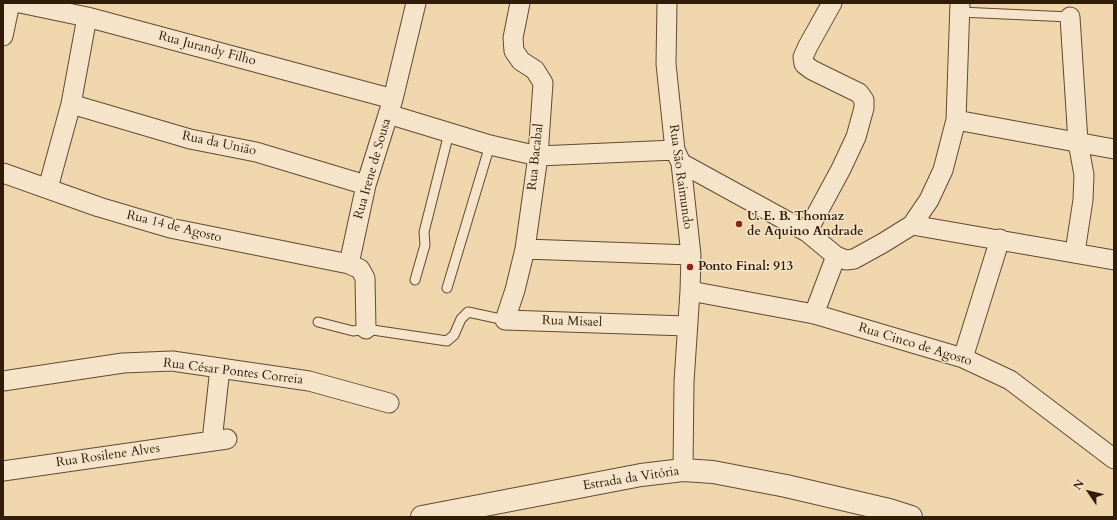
<!DOCTYPE html>
<meta charset="utf-8">
<style>
body{margin:0}
#map{position:relative;width:1117px;height:520px;overflow:hidden;background:#f0d6ad;font-family:Cardo,serif}
canvas{display:block}
.frame{position:absolute;inset:0;border:4px solid #311c09;pointer-events:none}
.north{position:absolute;left:1069px;top:472px;width:40px;height:40px;-webkit-text-stroke:3px #f5e4ca;paint-order:stroke;rotate:305deg;font-size:11px;font-weight:700;line-height:16px;text-align:center;color:#311c09}
.north::after{content:'';display:block;margin:auto;width:14px;height:18px;background:#311c09;clip-path:polygon(50% 0,100% 100%,50% 72%,0 100%)}
</style>
<div id="map">
<canvas width="1117" height="520"></canvas>
<div class="frame"></div>
<div class="north">N</div>
</div>
<script>
const ctx = document.querySelector('canvas').getContext('2d');
ctx.lineJoin = 'round';
function shape(rows) {
  const path = new Path2D();
  for (const r of rows) {
    path.moveTo(r[0], r[1]);
    for (let i = 2; i < r.length; i += 2) path.lineTo(r[i], r[i + 1]);
  }
  return path;
}
function trace(path, color, width, dash) {
  ctx.strokeStyle = color;
  ctx.lineWidth = width;
  ctx.lineCap = dash ? 'butt' : 'round';
  ctx.setLineDash(dash || []);
  ctx.stroke(path);
}
function drawText(font, color, halo, rows, align = 'center') {
  ctx.font = font + ' Cardo,serif';
  ctx.lineWidth = 3;
  ctx.setLineDash([]);
  ctx.textBaseline = 'middle';
  ctx.strokeStyle = halo;
  ctx.fillStyle = color;
  for (const [text, x, y, turn = 0] of rows) {
    ctx.save();
    ctx.translate(x, y);
    ctx.rotate((+turn || 0) * Math.PI / 180);
    ctx.textAlign = isNaN(turn) ? turn : align;
    if (halo) ctx.strokeText(text, 0, 0);
    ctx.fillText(text, 0, 0);
    ctx.restore();
  }
}
const service = shape([
 [960,12,1070,17],
 [415,280,425,245,424,232,449,133],
 [447,288,490,145],
 [318,322,353,331,366,329,447,341,454,335,461,319,468,312,505,320]
]);
const minor = shape([
 [20,3,87,17,393,99],
 [520,3,513,38,514,51,521,61,535,70,543,83,538,156,525,249,515,290,505,320,687,326],
 [667,3,666,64,675,150,681,163,691,255,690,291,684,382,683,470],
 [1070,17,1078,142,1084,175,1083,200,1075,252],
 [3,36,10,3],
 [71,104,190,139,256,152,366,185],
 [388,114,490,145,538,156,675,150],
 [956,120,1114,149],
 [681,163,807,232,836,256,846,260,854,259,883,243,912,225,929,200,943,170,956,120,960,3],
 [3,173,99,207,170,228,349,264],
 [48,188,71,104,87,17],
 [912,225,1114,260],
 [807,232,841,169,856,137,864,108,864,100,859,93,812,70,804,64,803,57,808,46,832,3],
 [525,249,691,255],
 [690,291,814,314,963,358,1010,380,1114,459],
 [814,314,836,256],
 [366,329,365,278,360,269,349,264,366,185,393,99,416,3],
 [963,358,1000,239],
 [3,381,123,363,172,361,309,381,389,403],
 [212,441,220,368],
 [3,471,227,439]
]);
const tertiary = shape([
 [422,517,641,475,683,470,713,472,786,486,889,510,911,517]
]);
const markers = [
 [739,224,4,"#8f2418"],
 [690,267,4,"#8f2418"]
];
const streetNames = [
 ["Rua Jurandy Filho",207,49,15],
 ["Rua da União",219,144,12],
 ["Rua Bacabal",536,157,-84],
 ["Rua Irene de Sousa",373,169,-74],
 ["Rua São Raimundo",680,177,82],
 ["Rua 14 de Agosto",174,227,14],
 ["Rua Misael",572,322,2],
 ["Rua Cinco de Agosto",915,345,17],
 ["Rua César Pontes Correia",233,372,7],
 ["Rua Rosilene Alves",108,456,-8],
 ["Estrada da Vitória",631,479,-9]
];
const poiNames = [
 ["U. E. B. Thomaz",747,217],
 ["de Aquino Andrade",747,232],
 ["Ponto Final: 913",698,267]
];
trace(service, '#614a32', 11);
trace(minor, '#614a32', 21);
trace(tertiary, '#614a32', 24);
trace(service, '#f5e4ca', 9);
trace(minor, '#f5e4ca', 19);
trace(tertiary, '#f5e4ca', 22);
for (const [x, y, r, color] of markers) {
  const dot = new Path2D();
  dot.arc(x, y, r, 0, 2 * Math.PI);
  ctx.fillStyle = color;
  ctx.fill(dot);
  trace(dot, '#f5e4ca', 1.5);
}
drawText('13px', '#311c09', '#f5e4ca', streetNames);
drawText('bold 13px', '#311c09', '#f5e4ca', poiNames, 'left');
</script>
